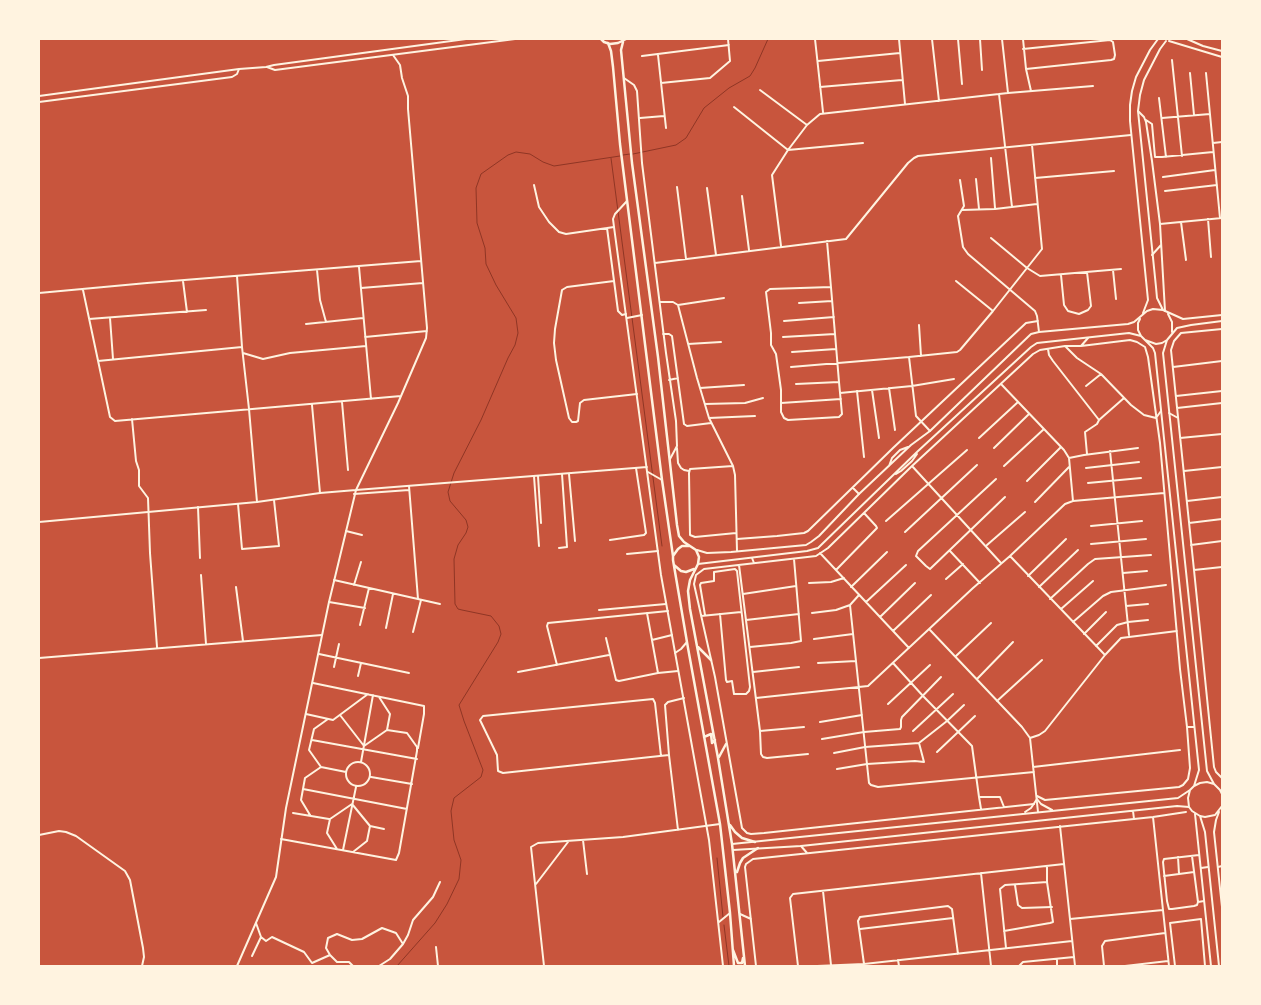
<!DOCTYPE html>
<style>
body{margin:0}
#map{position:relative;width:1261px;height:1005px;overflow:hidden;background:#c8553d;font-family:Roboto,sans-serif}
canvas{display:block}
.frame{position:absolute;inset:0;border:40px solid #fff3e0;pointer-events:none}
</style>
<div id="map">
<canvas width="1261" height="1005"></canvas>
<div class="frame"></div>
</div>
<script>
const ctx = document.querySelector('canvas').getContext('2d');
ctx.lineJoin = 'round';
function shape(rows) {
  const path = new Path2D();
  for (const r of rows) {
    if (r.length === 3) {
      path.moveTo(r[0] + r[2], r[1]);
      path.arc(r[0], r[1], r[2], 0, 2 * Math.PI);
      continue;
    }
    path.moveTo(r[0], r[1]);
    for (let i = 2; i < r.length; i += 2) path.lineTo(r[i], r[i + 1]);
  }
  return path;
}
function trace(path, color, width, dash) {
  ctx.strokeStyle = color;
  ctx.lineWidth = width;
  ctx.lineCap = dash ? 'butt' : 'round';
  ctx.setLineDash(dash || []);
  ctx.stroke(path);
}
const stream = shape([
 [633,154,676,145,686,138,704,108,729,88,750,76,755,68,768,39],
 [623,155,630,154],
 [611,158,662,546],
 [717,858,723,917],
 [724,925,729,966],
 [397,966,435,923,447,904,459,879,461,860,454,840,451,811,454,798,481,777,483,770,464,721,459,705,498,642,501,634,499,626,491,616,462,610,458,609,455,604,454,559,458,545,466,533,468,527,466,520,450,501,448,492,454,473,481,420,508,358,515,345,518,333,516,318,496,285,486,264,485,248,477,223,476,188,481,174,508,155,516,152,530,154,543,162,554,166,620,156]
]);
const minor = shape([
 [815,39,823,112],
 [899,39,905,104],
 [932,39,939,101],
 [958,39,962,84],
 [980,39,982,70],
 [1002,39,1008,93],
 [1023,39,1026,69,1031,91],
 [1023,49,1110,40,1113,42,1115,55,1114,59,1111,60,1026,69],
 [658,55,666,128],
 [642,56,729,45],
 [1172,60,1182,156],
 [818,61,900,53],
 [1190,73,1194,115],
 [1206,73,1220,218],
 [624,78,634,85,637,91,642,163,666,353,676,421,677,446,670,459],
 [661,83,710,78,730,61,728,39],
 [820,87,902,80],
 [760,90,807,125],
 [999,94,1012,207],
 [1159,98,1166,157],
 [734,107,788,150,863,143],
 [1138,111,1144,117,1146,122,1152,161,1160,224,1165,311],
 [640,118,664,116],
 [1162,118,1210,114],
 [1146,120,1152,124,1155,157,1162,157,1213,152],
 [1213,143,1222,142],
 [991,158,995,208],
 [1163,177,1215,170],
 [1035,178,1114,171],
 [976,179,979,209],
 [960,180,964,206,958,216,963,247,968,254,1035,311,1037,316,1039,332],
 [534,185,539,207,549,222,559,232,566,234,614,227],
 [677,187,686,259],
 [707,188,716,255],
 [1165,191,1217,185],
 [742,196,749,250],
 [962,210,995,209,1037,204],
 [1208,219,1211,257],
 [1181,222,1186,260],
 [1160,224,1222,218],
 [607,228,618,311,622,315,626,314],
 [991,238,1027,268,1040,276,1121,269],
 [827,241,835,334,839,382,842,414,839,417,788,420,784,418,781,412,781,390,776,354,771,345,771,333,766,292,770,289,831,287],
 [781,246,772,175,788,150,807,125,820,114,1008,93,1093,86],
 [1152,255,1161,245],
 [655,263,846,239,908,163,914,158,918,156,1131,135],
 [359,267,371,399],
 [317,270,320,300,326,322],
 [1113,270,1116,299],
 [1061,275,1064,305,1068,311,1079,314,1088,310,1091,306,1087,272],
 [237,276,242,347,249,409,257,502],
 [183,281,187,312],
 [614,281,567,287,562,290,555,329,554,343,556,360,569,418,572,422,576,422,578,421,580,403,584,400,637,394],
 [956,281,993,311],
 [361,288,423,283],
 [83,290,110,417,115,421,401,396],
 [39,293,147,283,421,261],
 [660,302,673,302,678,305,697,378,709,418,733,466,735,475,737,551],
 [799,303,832,301],
 [678,305,724,298],
 [110,318,113,359],
 [627,318,642,315],
 [89,319,206,310],
 [784,321,834,317],
 [306,324,363,318],
 [919,325,921,356],
 [1222,329,1181,333,1174,341,1171,350,1194,570,1214,767,1216,772,1222,778],
 [663,334,669,334,672,336,684,424,687,426,711,423],
 [365,337,427,331],
 [783,337,835,334],
 [688,344,721,342],
 [1081,346,1088,338],
 [1066,347,1077,358,1101,374,1131,405,1144,415,1156,418,1161,411],
 [1048,349,1049,355,1053,361,1099,420,1097,424,1085,432,1087,454],
 [792,352,836,349],
 [243,353,263,359,290,353,366,346],
 [909,357,916,416,930,431],
 [98,361,242,347],
 [791,367,909,357,957,352,960,350,993,311,1042,249,1032,145],
 [1173,367,1222,361],
 [669,380,678,378],
 [796,384,839,382],
 [1001,384,1064,450,1069,458,1073,501],
 [1086,386,1101,374],
 [700,388,744,385],
 [889,388,895,430],
 [872,390,879,438],
 [857,391,864,457],
 [840,393,912,386,954,379],
 [1176,396,1222,391],
 [342,402,348,470],
 [781,403,841,399],
 [705,404,745,403,763,398],
 [312,405,320,493],
 [1177,408,1222,403],
 [1169,413,1178,418],
 [709,418,755,416],
 [132,419,136,461,139,470,139,486,148,498,150,553,157,647],
 [1099,420,1124,398],
 [979,438,1018,402],
 [1180,438,1222,434],
 [677,448,678,463,681,468,684,470,689,471],
 [994,448,1029,414],
 [1110,451,1129,635],
 [1069,458,1084,455,1138,448],
 [733,466,690,469,689,473,690,535,695,537,736,533],
 [912,466,1001,563],
 [1004,466,1044,429],
 [1086,468,1139,462],
 [1184,471,1222,467],
 [648,472,662,480],
 [569,474,575,541],
 [534,476,539,546],
 [538,476,541,523],
 [996,479,918,551,916,556,926,566,930,569,1005,497],
 [1027,481,1061,447],
 [1088,483,1141,478],
 [409,486,418,599],
 [853,488,859,494],
 [356,490,398,403,426,338,427,328,408,109,408,96,402,78,400,65,393,55],
 [354,494,409,490],
 [1187,501,1222,497],
 [1035,502,1069,467],
 [238,504,242,549,279,546,274,500],
 [198,507,200,558],
 [886,521,967,450],
 [1189,523,1222,519],
 [1091,526,1142,521],
 [346,531,362,535],
 [905,532,977,465],
 [737,539,777,536,804,533,808,531,893,448,1026,323,1038,321],
 [610,540,644,535,646,533,636,468],
 [1091,544,1146,539],
 [987,545,1025,512],
 [1191,545,1222,541],
 [559,548,567,547,562,474],
 [950,551,980,583],
 [820,553,909,648],
 [627,554,658,551],
 [1010,556,1105,655],
 [739,565,760,731,761,754,763,757,767,758,808,754],
 [836,570,877,528,876,526,864,513],
 [1194,570,1222,567],
 [1123,573,1147,571],
 [201,575,206,644],
 [1028,576,1066,539],
 [946,579,963,564],
 [334,580,440,604],
 [809,583,831,582,844,578],
 [354,585,361,562],
 [236,587,243,641],
 [851,587,887,552],
 [1039,587,1078,550],
 [743,594,796,586],
 [859,595,850,605,869,783,871,785,878,787,1034,772],
 [1050,599,1088,564,1095,559,1151,555],
 [329,602,365,608],
 [866,602,906,565],
 [1126,606,1148,604],
 [1061,609,1093,581],
 [599,610,666,604],
 [647,613,658,673],
 [812,613,836,610,850,605],
 [705,615,700,585,701,583,714,581,714,572,735,569,737,571,750,687,749,691,746,694,734,694,732,681,727,682,726,680,720,614],
 [701,616,741,612],
 [880,617,915,583],
 [746,620,799,614],
 [1073,622,1103,596,1111,592,1166,585],
 [360,625,369,588],
 [386,628,393,594],
 [930,630,1022,727,1030,738,1038,812],
 [893,631,931,595],
 [413,632,421,600],
 [1084,634,1106,612],
 [606,638,616,680,619,681,658,673,678,671],
 [814,639,853,634],
 [652,640,672,635],
 [1096,646,1117,625,1128,622,1148,620],
 [750,647,791,643,801,641,794,559],
 [675,653,681,649,687,642],
 [319,654,409,673],
 [956,656,991,623],
 [39,658,322,635],
 [818,663,856,661],
 [893,663,923,696,972,746,979,797,1000,797,1004,807],
 [557,665,547,626,548,623,668,611],
 [334,667,339,644],
 [518,672,609,655],
 [753,672,799,667],
 [358,676,361,663],
 [977,679,1013,642],
 [313,683,424,706,424,714,418,748],
 [756,698,868,686,973,588,1010,556,1065,504,1073,501,1164,493],
 [997,701,1042,660],
 [888,704,930,665],
 [306,714,333,720,368,694],
 [340,715,364,746],
 [328,719,314,729,309,750,321,767,346,772],
 [820,722,862,715],
 [760,731,804,727],
 [913,731,953,694],
 [1030,738,1039,735,1045,731,1105,655,1121,638,1177,631],
 [822,739,864,732,900,729,901,727,901,720,902,717,941,677],
 [312,740,417,759],
 [364,746,387,730,390,714,379,697],
 [937,752,975,716],
 [834,753,865,747,919,743,947,721,964,705],
 [661,756,655,703,653,699,483,716,480,720,497,755,498,771,503,773,669,755],
 [358,774,12],
 [361,762,373,695],
 [1033,767,1180,750],
 [837,769,867,764,915,761,924,762,919,743],
 [371,777,412,784],
 [303,789,407,809],
 [1037,796,1045,800,1066,798,1179,787,1183,785,1188,779,1190,768,1187,727],
 [979,797,981,809],
 [1034,804,764,833,751,834,747,833,742,828,715,677,694,584,696,575,704,569,816,556,828,548,912,466,1033,354,1040,350,1065,346,1081,346,1130,340,1137,342,1145,347,1148,357,1160,443,1180,669,1187,727,1194,727],
 [293,813,329,819],
 [1195,814,1211,966],
 [310,815,301,800,305,778,321,767],
 [1153,817,1169,966],
 [370,826,384,829],
 [1060,826,1075,966],
 [678,830,669,755,665,705,668,702,684,698],
 [281,839,396,860,399,853,417,751,417,747,407,733,387,730],
 [583,840,587,874],
 [801,846,807,853],
 [337,849,327,833,330,819,352,804,370,826,367,841,353,852],
 [343,850,356,787],
 [1199,855,1164,859,1163,862,1167,901,1169,909,1172,909,1194,906,1197,905,1198,902,1204,901],
 [1192,856,1198,902],
 [1178,857,1179,874],
 [1218,867,1222,866],
 [1201,868,1208,867],
 [981,873,991,966],
 [1164,876,1194,872],
 [536,884,568,842],
 [1015,885,1018,905,1022,908,1052,907],
 [823,891,831,965],
 [740,914,751,919],
 [1070,919,1163,910],
 [860,929,953,918],
 [1004,931,1050,923,1053,922,1047,882,1047,866],
 [261,937,266,941,272,937,304,952,312,963,330,955],
 [403,944,408,935,413,920,433,897,440,882],
 [436,947,438,966],
 [1006,948,1000,889,1005,885,1047,882],
 [252,956,261,937,256,923],
 [898,960,899,966],
 [1057,960,1057,966],
 [864,964,858,921,860,917,948,906,952,909,958,954],
 [353,966,349,962,337,962,330,955,326,948,328,938,337,934,352,940,362,939,382,928,396,933,403,944,390,959,379,966],
 [544,966,531,847,538,843,623,837,720,824],
 [756,966,745,867,746,864,753,859,1153,817,1186,812],
 [798,966,790,898,793,894,1064,864],
 [817,966,864,964,1072,941],
 [1019,966,1023,962,1074,957],
 [1104,966,1102,946,1105,941,1165,933],
 [1125,966,1168,961],
 [1175,966,1170,923,1201,919,1205,966]
]);
const tertiary = shape([
 [1187,39,1203,46,1222,51],
 [1169,41,1222,57],
 [267,67,275,70,515,39],
 [39,96,239,69,266,67,274,65,466,39],
 [39,102,232,77,237,74,239,69],
 [627,201,615,214,613,219,614,227,661,575,709,840,723,966],
 [1163,310,1157,298,1156,287,1138,111,1140,95,1144,80,1160,49,1166,41],
 [1143,313,1148,300,1130,121,1130,105,1132,91,1136,77,1150,50,1158,39],
 [1168,314,1172,322,1172,332],
 [1140,319,1138,323,1138,330,1141,336,1145,340,1156,344,1162,343,1167,340,1177,328,1191,325,1222,321],
 [1145,340,1153,348,1155,353,1199,770,1194,786],
 [1167,340,1163,353,1207,771,1214,784],
 [889,466,892,458,900,450,908,447],
 [896,474,901,471,912,461,917,454],
 [39,522,257,502,320,493,356,490,647,467],
 [697,550,707,553,731,552,806,545,811,542,819,536,859,494,911,445,930,431,1031,334,1039,332,1128,324,1134,322,1147,311,1153,309,1163,310,1183,319,1222,315],
 [752,558,754,563],
 [698,564,807,551,818,548,918,451,1031,347,1037,343,1129,333,1141,336],
 [1222,794,1220,790,1214,784,1207,782,1200,783,1194,786,1190,790,1188,798,1189,807,1192,811,1200,816,1205,817,1215,815,1222,806],
 [1133,811,1134,819],
 [1025,812,1031,808,1037,799,1041,804,1052,810],
 [1219,812,1216,820,1214,832,1222,907],
 [1200,816,1205,832,1219,966],
 [39,835,59,831,66,832,76,836,125,871,130,880,143,948,144,957,142,966],
 [732,844,1178,798,1190,790],
 [733,850,801,846,1177,806,1189,807],
 [719,922,730,913],
 [237,966,276,877,286,808,329,602,356,490]
]);
const secondary = shape([
 [601,39,604,42,610,44,618,43,626,39],
 [623,42,621,50,632,163,658,357,677,525,679,536,684,542,696,550,699,557,698,564,690,580,688,591,690,609,718,758,732,844,745,966],
 [608,43,611,51,613,67,620,144,662,480,673,556],
 [689,546,682,546,678,549,673,556,673,560,688,648,720,824,730,913,734,966],
 [674,565,681,571,686,572,694,569],
 [698,647,711,660],
 [704,737,711,734,712,743,715,740],
 [719,757,726,744],
 [730,825,735,832,742,838,755,842],
 [737,872,740,863,743,858,758,848],
 [733,950,738,963,742,963,743,958]
]);
trace(stream, '#8f3625', 1);
trace(minor, '#fff3e0', 2);
trace(tertiary, '#fff3e0', 2);
trace(secondary, '#fff3e0', 2.5);
</script>
